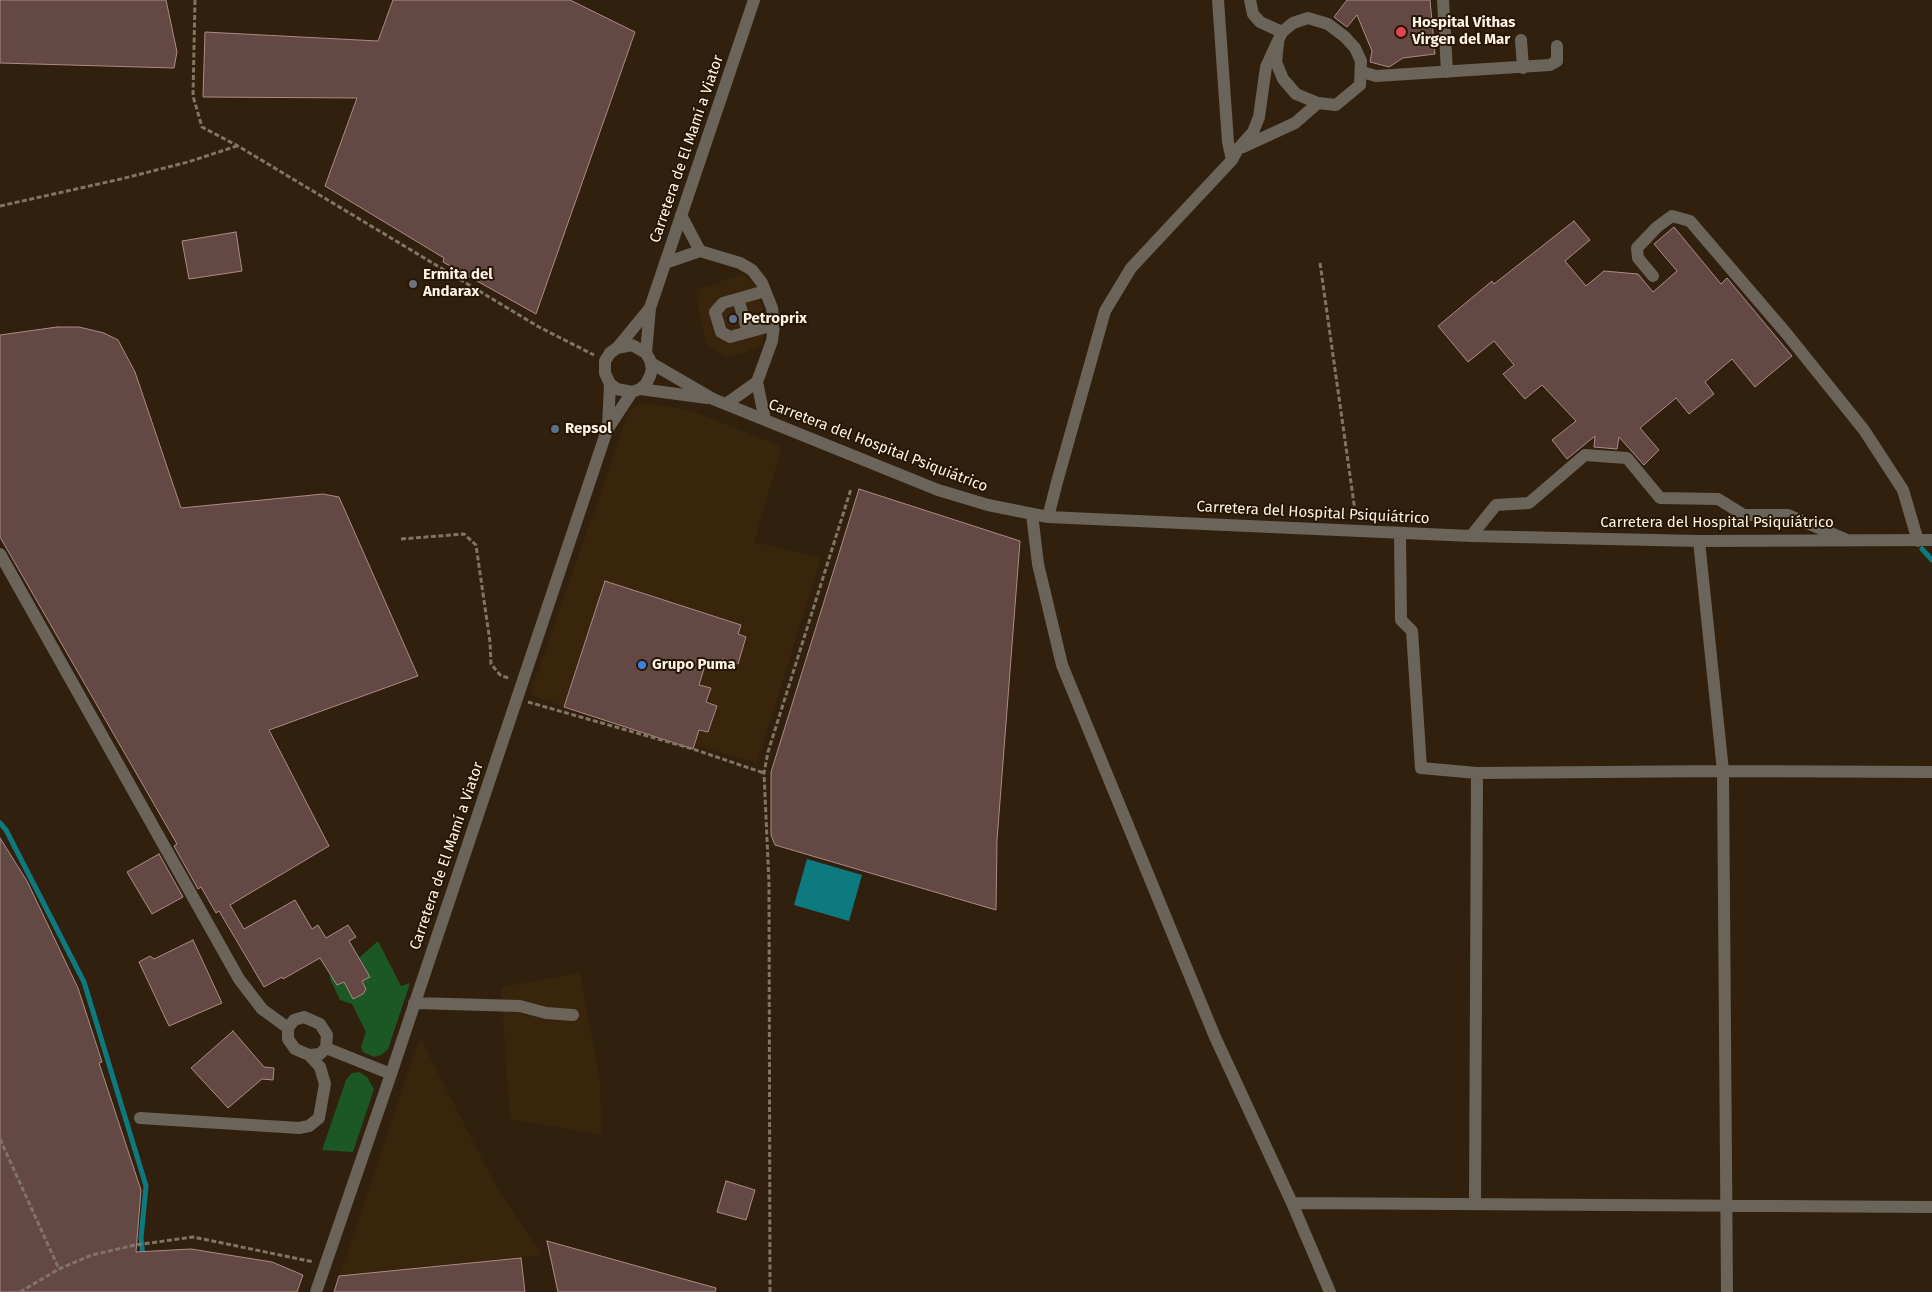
<!DOCTYPE html>
<meta charset="utf-8">
<style>
body{margin:0}
canvas{display:block;background:#30200d}
</style>
<canvas width="1932" height="1292"></canvas>
<script>
const ctx = document.querySelector('canvas').getContext('2d');
ctx.lineJoin = 'round';
function fill(path, color) {
  ctx.fillStyle = color;
  ctx.fill(path, 'evenodd');
}
function shape(rows) {
  const path = new Path2D();
  for (const r of rows) {
    path.moveTo(r[0], r[1]);
    for (let i = 2; i < r.length; i += 2) path.lineTo(r[i], r[i + 1]);
  }
  return path;
}
function trace(path, color, width, dash) {
  ctx.strokeStyle = color;
  ctx.lineWidth = width;
  ctx.lineCap = dash ? 'butt' : 'round';
  ctx.setLineDash(dash || []);
  ctx.stroke(path);
}
function drawText(font, color, halo, rows, align = 'center') {
  ctx.font = font + ' "Fira Sans",sans-serif';
  ctx.lineWidth = 4;
  ctx.setLineDash([]);
  ctx.textBaseline = 'middle';
  ctx.strokeStyle = halo;
  ctx.fillStyle = color;
  for (const [text, x, y, turn = 0] of rows) {
    ctx.save();
    ctx.translate(x, y);
    ctx.rotate((+turn || 0) * Math.PI / 180);
    ctx.textAlign = isNaN(turn) ? turn : align;
    if (halo) ctx.strokeText(text, 0, 0);
    ctx.fillText(text, 0, 0);
    ctx.restore();
  }
}
const built = shape([
 [743,274,756,286,767,324,762,345,745,352,725,357,707,344,699,314,696,290],
 [645,403,690,410,782,447,754,542,821,558,757,763,564,707,530,694,630,409],
 [580,973,600,1081,602,1135,510,1119,501,987],
 [420,1038,494,1182,542,1255,339,1276]
]);
const green = shape([
 [378,941,401,986,410,983,388,1049,381,1055,374,1057,363,1052,361,1047,366,1032,352,1004,340,1000,330,979,330,974,359,958],
 [359,1072,367,1077,374,1089,353,1152,322,1150,346,1080,352,1073]
]);
const water = shape([
 [807,859,862,875,849,921,794,905]
]);
const stream = shape([
 [1922,549,1932,560],
 [0,823,6,830,84,982,146,1186,141,1238,143,1257]
]);
const building = shape([
 [0,0,166,0,177,52,174,68,0,63,0,0],
 [393,0,570,0,635,32,536,314,443,262,444,258,325,186,357,98,203,97,205,32,378,41,393,0],
 [1347,0,1430,0,1435,54,1403,58,1389,67,1370,62,1372,51,1357,15,1347,27,1334,17,1347,0],
 [1574,221,1590,240,1565,261,1586,286,1604,271,1638,274,1653,292,1677,271,1654,244,1674,227,1721,284,1727,278,1792,356,1755,387,1732,359,1705,382,1714,394,1689,414,1676,398,1640,428,1659,450,1644,465,1619,437,1617,449,1594,447,1595,436,1567,459,1552,440,1576,421,1542,385,1525,399,1503,374,1514,365,1494,341,1468,362,1438,326,1492,281,1494,284,1574,221],
 [236,232,242,271,189,279,182,241,236,232],
 [57,327,79,327,104,333,118,340,135,372,181,508,323,494,339,497,418,676,269,730,329,846,230,905,244,929,295,900,312,929,318,925,326,938,348,925,356,937,349,941,370,977,362,981,366,989,363,994,353,999,344,982,337,985,320,958,283,979,282,977,264,987,219,911,216,913,201,887,198,889,174,846,177,844,0,537,0,335,57,327],
 [859,489,1020,541,997,840,996,910,775,845,771,835,771,772,859,489],
 [605,581,741,625,738,634,746,637,738,664,722,659,720,666,706,662,699,685,711,688,706,702,717,706,708,732,699,730,693,749,564,707,605,581],
 [0,838,27,881,78,988,102,1062,99,1063,141,1190,136,1252,191,1249,272,1262,303,1275,297,1292,0,1292,0,838],
 [159,854,183,897,152,914,127,872,159,854],
 [193,940,222,1003,169,1026,139,962,150,956,154,959,193,940],
 [233,1031,264,1067,274,1068,273,1080,262,1079,228,1108,191,1068,233,1031],
 [726,1181,755,1190,746,1220,717,1212,726,1181],
 [547,1241,716,1288,715,1292,558,1292,547,1241],
 [521,1258,525,1292,334,1292,339,1276,521,1258]
]);
const path = shape([
 [195,0,193,96,202,127,238,146,539,327,594,355],
 [0,206,121,179,188,162,237,146],
 [1320,263,1356,518],
 [401,539,464,534,476,545,490,642,491,664,501,676,509,678],
 [528,702,693,749,764,773],
 [0,1139,59,1269],
 [20,1292,59,1269,92,1255,135,1245,193,1237,314,1262],
 [770,1292,769,883,764,773,768,752,851,489]
]);
const minor = shape([
 [1218,0,1228,142,1232,160],
 [1250,0,1253,14,1260,22,1282,32],
 [1443,0,1447,72],
 [1521,40,1523,68],
 [1362,72,1376,76,1550,65,1557,61,1557,46],
 [1243,147,1295,123,1318,103],
 [681,215,700,251],
 [665,263,700,251,740,263,752,270,762,283,772,308,774,325,772,341,757,382,765,420],
 [1653,276,1638,258,1637,248,1657,227,1672,216,1690,221,1786,333,1864,430,1903,490,1918,541],
 [765,291,723,303,715,312,721,332,730,337,774,325],
 [738,299,748,332],
 [617,348,632,345,646,353,650,360,652,369,650,376,646,384,640,389,632,392,617,389,610,384,605,373,605,361,610,353,617,348,650,308],
 [646,353,650,308,754,0],
 [651,363,713,399,938,490,988,505,1048,517,1471,536,1699,541,1932,540],
 [640,389,707,398],
 [726,404,757,382],
 [608,427,610,384],
 [1032,514,1038,564,1062,665,1215,1037,1292,1203,1330,1292],
 [1048,517,1057,482,1105,311,1131,268,1232,160,1238,149,1253,132,1259,117,1266,67,1282,32,1293,23,1308,18,1328,24,1345,37,1355,48,1361,61,1360,85,1336,105,1318,103,1296,94,1283,79,1276,62,1278,43],
 [1400,534,1401,620,1412,631,1421,768,1477,773,1723,771,1932,772],
 [1471,536,1496,505,1529,503,1585,455,1627,458,1660,498,1718,499,1744,515,1788,515,1845,539],
 [1699,541,1723,771,1727,1292],
 [0,554,239,979,262,1009,288,1028],
 [414,1003,520,1006,546,1013,573,1015],
 [304,1017,320,1024,327,1035,326,1048,320,1054,309,1055,295,1049,288,1039,288,1028,294,1020,304,1017],
 [326,1048,391,1074],
 [140,1118,299,1128,309,1126,319,1118,325,1084,320,1067,309,1055],
 [1292,1203,1932,1207],
 [1475,1203,1477,773],
 [316,1292,391,1074,607,430,632,392]
]);
const markers = [
 [1401,32,6,"#e0444e"],
 [413,284,5,"#6b7280"],
 [733,319,5,"#5c6f8a"],
 [555,429,5,"#5c6f8a"],
 [642,665,5,"#3f7fe0"]
];
const poiNames = [
 ["Hospital Vithas",1412,23],
 ["Virgen del Mar",1412,40],
 ["Ermita del",423,275],
 ["Andarax",423,292],
 ["Petroprix",743,319],
 ["Repsol",565,429],
 ["Grupo Puma",652,665]
];
const streetNames = [
 ["Carretera de El Mamí a Viator",687,149,-71],
 ["Carretera del Hospital Psiquiátrico",878,446,21],
 ["Carretera del Hospital Psiquiátrico",1313,513,3],
 ["Carretera del Hospital Psiquiátrico",1717,523],
 ["Carretera de El Mamí a Viator",447,856,-71]
];
fill(built, '#39250b');
fill(green, '#1c5826');
fill(water, '#0d7a80');
trace(stream, '#0d7a80', 5);
fill(building, '#644844');
trace(building, '#ab8b86', 1);
trace(path, '#827464', 3, [5, 2.5]);
trace(minor, '#6a645a', 12);
for (const [x, y, r, color] of markers) {
  const dot = new Path2D();
  dot.arc(x, y, r, 0, 2 * Math.PI);
  ctx.fillStyle = color;
  ctx.fill(dot);
  trace(dot, '#261604', 2);
}
drawText('bold 15px', '#fef3e7', '#261604', poiNames, 'left');
drawText('15px', '#fef3e7', '#261604', streetNames);
</script>
